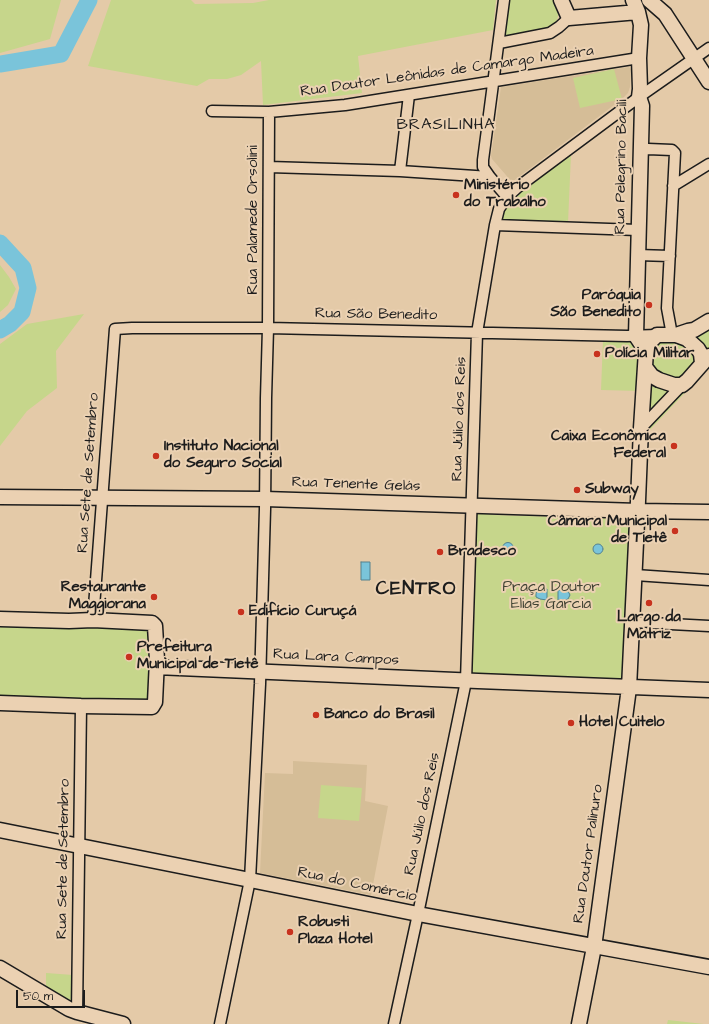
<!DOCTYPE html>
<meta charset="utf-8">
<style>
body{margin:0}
#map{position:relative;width:709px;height:1024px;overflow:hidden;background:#e4caa8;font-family:"Architects Daughter",sans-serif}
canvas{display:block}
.scale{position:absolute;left:16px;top:990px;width:69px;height:18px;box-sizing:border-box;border:2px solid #1c1c1c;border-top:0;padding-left:5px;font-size:12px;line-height:14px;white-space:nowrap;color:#1c1c1c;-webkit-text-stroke:3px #ebd1b2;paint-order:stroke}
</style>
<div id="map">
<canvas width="709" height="1024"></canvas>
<div class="scale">50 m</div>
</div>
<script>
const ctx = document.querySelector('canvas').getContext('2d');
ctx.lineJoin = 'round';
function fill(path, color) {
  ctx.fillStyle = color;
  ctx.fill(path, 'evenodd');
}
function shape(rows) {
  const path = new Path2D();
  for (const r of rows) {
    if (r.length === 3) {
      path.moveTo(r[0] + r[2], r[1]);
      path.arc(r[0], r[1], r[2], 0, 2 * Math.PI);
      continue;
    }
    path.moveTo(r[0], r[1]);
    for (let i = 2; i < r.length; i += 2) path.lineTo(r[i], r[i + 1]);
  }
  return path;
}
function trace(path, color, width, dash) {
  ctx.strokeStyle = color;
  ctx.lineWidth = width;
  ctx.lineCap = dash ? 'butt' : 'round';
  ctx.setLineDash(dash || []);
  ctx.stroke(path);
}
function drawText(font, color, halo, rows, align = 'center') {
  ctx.font = font + ' "Architects Daughter",sans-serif';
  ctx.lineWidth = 4;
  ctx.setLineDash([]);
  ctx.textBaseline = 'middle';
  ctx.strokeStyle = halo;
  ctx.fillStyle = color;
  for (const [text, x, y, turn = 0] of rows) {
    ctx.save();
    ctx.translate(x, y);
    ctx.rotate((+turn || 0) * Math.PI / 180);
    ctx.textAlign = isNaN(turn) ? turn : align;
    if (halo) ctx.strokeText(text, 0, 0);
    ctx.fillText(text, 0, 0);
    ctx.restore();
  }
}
const built = shape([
 [629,67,631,69,630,87,628,93,622,99,512,182,492,159,491,156,501,87],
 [293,761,367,765,365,801,388,806,371,895,260,873,265,773,293,774]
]);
const green = shape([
 [0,0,61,0,50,39,0,53],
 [111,0,191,0,195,4,253,3,269,0,496,0,493,30,358,56,362,93,263,105,261,61,241,75,227,79,209,79,197,86,88,66],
 [509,0,557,0,559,12,557,20,554,24,548,28,510,36,506,35,505,31],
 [614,69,622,99,580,108,573,78],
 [571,154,568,223,502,220,502,218,504,211,520,193],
 [0,265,9,277,16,289,8,305,0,312],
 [84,314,56,351,57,388,27,411,0,446,0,344,27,324],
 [709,329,709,348,691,368,700,377,646,434,651,351,658,341,687,336,696,337],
 [603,340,633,341,641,352,640,391,601,390],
 [488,511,493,515,618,519,623,515,630,515,623,663,626,669,625,681,470,675,470,666,473,662,477,530,473,525,474,513],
 [0,621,152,625,151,705,0,702],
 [321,785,362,788,359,821,318,818],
 [46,973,73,975,73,1003,46,988],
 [668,1020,704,1024,667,1024]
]);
const water = shape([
 [508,548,5.5],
 [598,549,5],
 [361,562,370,562,370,580,361,580,361,562],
 [539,589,547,589,547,600,540,599,536,597,536,593,539,589],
 [558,590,565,590,568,591,570,595,568,599,565,600,558,600,558,590]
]);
const river = shape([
 [0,64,61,54,89,0],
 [0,243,23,268,28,288,22,312,10,324,0,330]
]);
const street = shape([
 [504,0,483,160,483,167,490,177,507,197],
 [499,43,550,33,559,27,569,18],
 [212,111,269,112,345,105,639,58],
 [640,153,644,150,648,149,672,150,675,153,667,308,672,335],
 [269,167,400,171,490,177],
 [400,171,409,95],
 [673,186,709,164],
 [495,225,638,230],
 [637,255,670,256],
 [641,428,682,385],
 [635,575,709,580],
 [93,620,115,329,132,328,268,328,627,336,657,335],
 [632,622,709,626],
 [77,1012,81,706],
 [220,1024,250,880,260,684,265,509,266,398,268,328,269,112],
 [394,1024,418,914,466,681,477,333,495,225,499,209,507,197,518,187,639,97,709,48]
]);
const secondary = shape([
 [561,0,569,18,638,12],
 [633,0,638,12,641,25,639,58,640,89,639,97,642,106,636,336,646,351],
 [649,0,665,14,709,82],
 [676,335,687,339,698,349,701,354,702,363],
 [645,367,652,376,659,380,674,385,682,385,687,381,709,356],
 [0,497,265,499,638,511,709,512],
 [0,619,69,621,93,620,152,623,155,626,157,660,155,702,152,707,81,706,0,703],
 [156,667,478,681,709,690],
 [0,830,250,880,418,914,709,967],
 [0,968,69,1009,77,1012,123,1024],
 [579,1024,594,947,629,688,638,501,641,428,646,351,648,344,657,335,676,335,688,331,694,330,709,321]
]);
const markers = [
 [456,195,4,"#c8321e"],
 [649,305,4,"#c8321e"],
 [597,354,4,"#c8321e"],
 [674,446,4,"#c8321e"],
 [156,456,4,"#c8321e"],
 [577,490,4,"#c8321e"],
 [675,531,4,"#c8321e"],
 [440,552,4,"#c8321e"],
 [154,597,4,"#c8321e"],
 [649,603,4,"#c8321e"],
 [241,612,4,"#c8321e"],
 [129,657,4,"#c8321e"],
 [316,715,4,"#c8321e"],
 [571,723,4,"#c8321e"],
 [290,932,4,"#c8321e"]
];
const streetNames = [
 ["Rua Doutor Leônidas de Camargo Madeira",447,72,-8],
 ["Rua Pelegrino Bacili",622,167,-89],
 ["Rua Palamede Orsolini",254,220,-90],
 ["Rua São Benedito",376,315,1],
 ["Rua Júlio dos Reis",460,419,-88],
 ["Rua Sete de Setembro",89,473,-86],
 ["Rua Tenente Gelás",356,485,2],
 ["Rua Lara Campos",336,658,3],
 ["Rua Júlio dos Reis",423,814,-78],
 ["Rua Doutor Palinuro",589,854,-82],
 ["Rua Sete de Setembro",64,859,-89],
 ["Rua do Comércio",357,885,12]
];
const poiNames = [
 ["Ministério",464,186],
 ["do Trabalho",464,203],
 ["Paróquia",641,296,"right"],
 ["São Benedito",641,313,"right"],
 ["Polícia Militar",605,354],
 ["Caixa Econômica",666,437,"right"],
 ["Federal",666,454,"right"],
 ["Instituto Nacional",164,447],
 ["do Seguro Social",164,464],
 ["Subway",585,490],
 ["Câmara Municipal",667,522,"right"],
 ["de Tietê",667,539,"right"],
 ["Bradesco",448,552],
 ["Restaurante",146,588,"right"],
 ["Maggiorana",146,605,"right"],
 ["Edifício Curuçá",249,612],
 ["Largo da",649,618,"center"],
 ["Matriz",649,635,"center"],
 ["Prefeitura",137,648],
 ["Municipal de Tietê",137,665],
 ["Banco do Brasil",324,715],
 ["Hotel Cuitelo",579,723],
 ["Robusti",298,923],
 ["Plaza Hotel",298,940]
];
const parkNames = [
 ["Praça Doutor",551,588],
 ["Elias Garcia",551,605]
];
const neighbourhoodNames = [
 ["BRASILINHA",446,126]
];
const districtNames = [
 ["CENTRO",416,590]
];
fill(built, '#d5bd97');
fill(green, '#c6d68b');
fill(water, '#7ac4da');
trace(water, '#54818e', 1);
trace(river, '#7ac4da', 17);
trace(street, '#1c1c1c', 13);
trace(secondary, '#1c1c1c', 17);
trace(street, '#ebd1b2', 10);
trace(secondary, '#ebd1b2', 14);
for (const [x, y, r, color] of markers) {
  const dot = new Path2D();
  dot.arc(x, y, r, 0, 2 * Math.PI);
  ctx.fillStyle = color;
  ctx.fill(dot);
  trace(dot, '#ebd1b2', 1.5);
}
drawText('15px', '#1c1c1c', '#ebd1b2', streetNames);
drawText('bold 15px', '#1c1c1c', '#ebd1b2', poiNames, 'left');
drawText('15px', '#3e4132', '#ebd1b2', parkNames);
ctx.letterSpacing = '1px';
drawText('16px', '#1c1c1c', '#ebd1b2', neighbourhoodNames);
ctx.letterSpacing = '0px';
ctx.letterSpacing = '1px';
drawText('bold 19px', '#1c1c1c', '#ebd1b2', districtNames);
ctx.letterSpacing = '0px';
</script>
